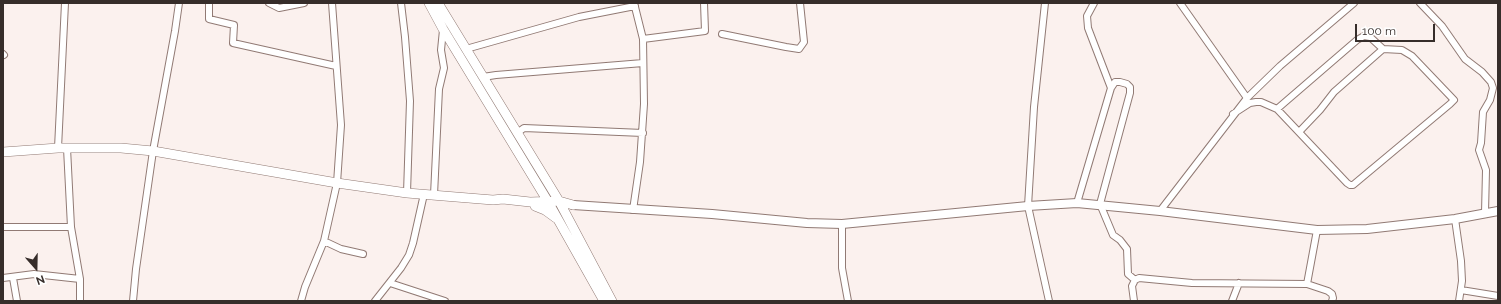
<!DOCTYPE html>
<style>
body{margin:0}
#map{position:relative;width:1501px;height:304px;overflow:hidden;background:#fbf1ee;font-family:Raleway,sans-serif}
canvas{display:block}
.frame{position:absolute;inset:0;border:4px solid #362d2a;pointer-events:none}
.north{position:absolute;left:16px;top:248px;width:40px;height:40px;-webkit-text-stroke:3px #fff;paint-order:stroke;rotate:160deg;font-size:11px;font-weight:700;line-height:16px;text-align:center;color:#362d2a}
.north::after{content:'';display:block;margin:auto;width:14px;height:18px;background:#362d2a;clip-path:polygon(50% 0,100% 100%,50% 72%,0 100%)}
.scale{position:absolute;left:1355px;top:24px;width:80px;height:18px;box-sizing:border-box;border:2px solid #362d2a;border-top:0;padding-left:5px;font-size:12px;line-height:14px;white-space:nowrap;color:#362d2a;-webkit-text-stroke:3px #fff;paint-order:stroke}
</style>
<div id="map">
<canvas width="1501" height="304"></canvas>
<div class="frame"></div>
<div class="north">N</div>
<div class="scale">100 m</div>
</div>
<script>
const ctx = document.querySelector('canvas').getContext('2d');
ctx.lineJoin = 'round';
function shape(rows) {
  const path = new Path2D();
  for (const r of rows) {
    path.moveTo(r[0], r[1]);
    for (let i = 2; i < r.length; i += 2) path.lineTo(r[i], r[i + 1]);
  }
  return path;
}
function trace(path, color, width, dash) {
  ctx.strokeStyle = color;
  ctx.lineWidth = width;
  ctx.lineCap = dash ? 'butt' : 'round';
  ctx.setLineDash(dash || []);
  ctx.stroke(path);
}
const minor = shape([
 [209,3,209,19,234,25,233,43,336,66],
 [269,3,279,8,304,3],
 [401,3,405,37,410,101,407,193],
 [1045,3,1034,107,1028,206,1049,301],
 [1094,3,1087,16,1088,28,1111,88],
 [1180,3,1247,98],
 [1420,3,1442,26,1465,59,1482,72,1491,82,1493,88,1490,100,1483,112,1481,143,1479,150,1486,170,1485,213],
 [722,34,786,47,799,49,804,42,800,3],
 [643,39,705,31,704,3],
 [466,49,579,17,635,6],
 [3,54,4,55],
 [483,77,496,75,643,63],
 [1277,109,1357,40,1364,36,1370,37,1383,49],
 [1233,114,1250,103,1256,102,1261,102,1277,109,1347,183,1350,185,1353,185,1450,104,1454,100,1412,56,1402,50,1383,49,1334,92,1320,110,1299,132],
 [517,133,524,128,643,133],
 [58,148,65,3],
 [67,148,71,227,80,279,80,301],
 [434,195,439,89,444,68,441,50,443,30],
 [1077,203,1111,88,1115,82,1120,82,1127,84,1130,87,1130,93,1100,204,1113,235,1120,240,1127,249,1128,274,1135,280],
 [633,210,640,162,644,104,643,39,634,3],
 [1160,211,1247,98,1280,66,1354,3],
 [1455,219,1461,261,1462,281,1459,301],
 [842,224,842,268,848,301],
 [3,227,71,227],
 [324,241,341,249,363,254],
 [3,278,34,274,80,279],
 [13,278,17,301],
 [390,283,445,301],
 [1307,284,1317,230],
 [1461,290,1498,296],
 [133,301,136,269,153,151,175,31,179,3],
 [301,301,305,287,324,241,337,183,341,125,332,3],
 [375,301,401,268,409,255,413,243,424,194],
 [1134,301,1132,286,1135,280,1139,278,1192,283,1307,284,1328,291,1332,294,1333,298,1332,301],
 [1232,301,1239,283]
]);
const tertiary = shape([
 [573,205,712,214,807,223,842,224,1028,206,1077,203,1160,211,1317,230,1367,229,1455,219,1498,211]
]);
const secondary = shape([
 [429,3,443,29,547,200,604,301],
 [438,3,559,201,612,301],
 [3,152,58,148,121,148,153,151,337,183,407,193,493,200,503,199,530,202,559,201,573,205],
 [535,206,545,210,556,218]
]);
trace(minor, '#917a74', 8);
trace(tertiary, '#917a74', 10);
trace(secondary, '#917a74', 10);
trace(minor, '#fff', 6);
trace(tertiary, '#fff', 8);
trace(secondary, '#fff', 9);
</script>
